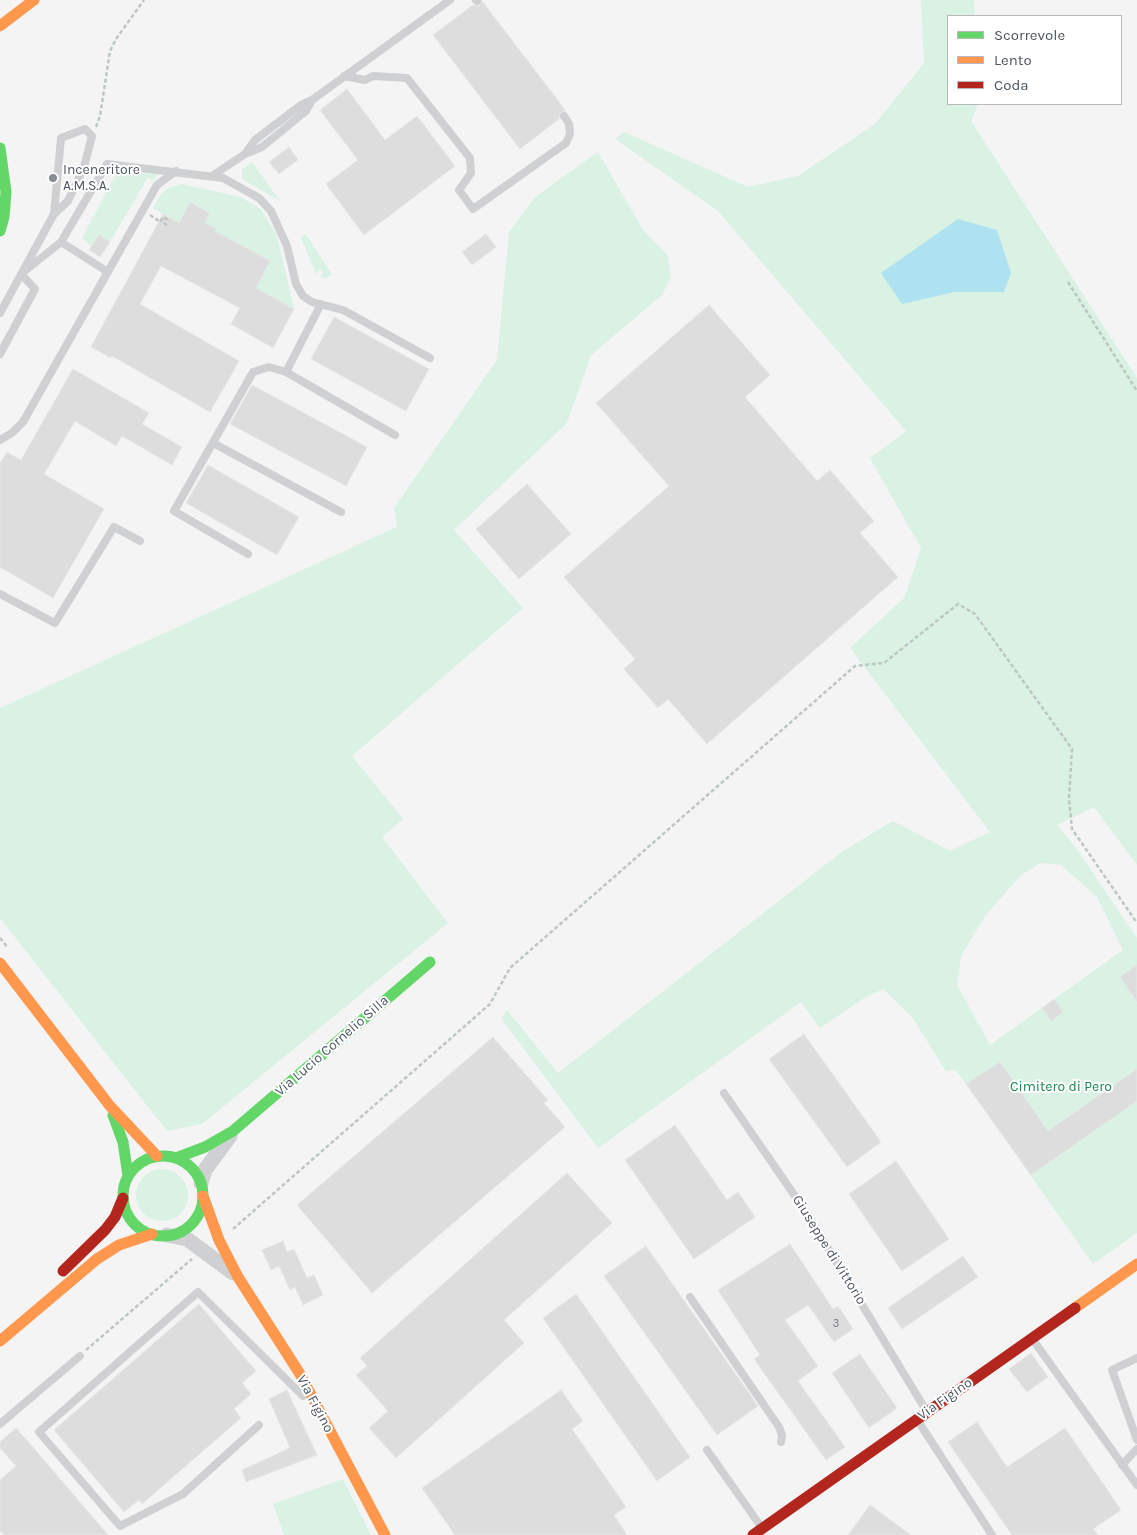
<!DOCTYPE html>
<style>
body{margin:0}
#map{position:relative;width:1137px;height:1535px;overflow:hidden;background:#f4f4f4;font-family:Karla,sans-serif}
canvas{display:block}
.legend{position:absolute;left:947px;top:15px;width:175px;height:90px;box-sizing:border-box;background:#fff;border:1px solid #b7bbc0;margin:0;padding:6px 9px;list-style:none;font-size:15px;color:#4a5661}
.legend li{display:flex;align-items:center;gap:10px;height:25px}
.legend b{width:25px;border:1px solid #b7bbc0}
</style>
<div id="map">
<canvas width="1137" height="1535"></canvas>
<ul class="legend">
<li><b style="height:6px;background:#63d668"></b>Scorrevole</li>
<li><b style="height:6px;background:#ff974d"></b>Lento</li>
<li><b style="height:6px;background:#b3261e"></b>Coda</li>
</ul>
</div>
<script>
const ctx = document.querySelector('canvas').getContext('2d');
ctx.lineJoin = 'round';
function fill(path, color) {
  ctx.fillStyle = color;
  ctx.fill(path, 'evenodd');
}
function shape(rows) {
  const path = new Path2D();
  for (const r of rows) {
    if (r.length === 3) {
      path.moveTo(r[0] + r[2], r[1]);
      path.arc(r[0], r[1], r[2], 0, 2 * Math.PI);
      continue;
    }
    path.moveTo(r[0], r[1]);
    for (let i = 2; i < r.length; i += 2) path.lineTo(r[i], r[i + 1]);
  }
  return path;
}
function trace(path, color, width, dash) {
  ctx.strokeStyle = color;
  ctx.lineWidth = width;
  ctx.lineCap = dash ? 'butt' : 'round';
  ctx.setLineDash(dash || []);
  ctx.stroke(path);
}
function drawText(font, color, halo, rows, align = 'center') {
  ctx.font = font + ' Karla,sans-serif';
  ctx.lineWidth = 4;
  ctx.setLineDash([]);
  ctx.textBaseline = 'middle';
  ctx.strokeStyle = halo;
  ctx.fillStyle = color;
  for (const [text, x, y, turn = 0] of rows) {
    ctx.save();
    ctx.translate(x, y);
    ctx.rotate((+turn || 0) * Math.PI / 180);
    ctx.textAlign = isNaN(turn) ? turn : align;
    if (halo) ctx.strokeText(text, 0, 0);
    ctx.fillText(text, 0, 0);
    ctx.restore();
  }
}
const green = shape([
 [921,0,974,0,975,16,948,16,948,104,978,104,971,121,1137,378,1137,865,1094,807,1057,825,1074,845,1137,938,1137,1233,1093,1264,956,1070,946,1071,912,1017,883,989,861,1000,820,1028,801,1002,598,1148,501,1018,507,1010,558,1073,843,851,893,821,950,851,990,832,850,648,904,598,921,548,870,458,906,431,718,211,615,139,624,132,748,187,798,176,875,124,924,63],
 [1011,273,1004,292,955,292,902,304],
 [1040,863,1061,865,1097,897,1123,950,990,1045,957,985,961,956,985,916,1020,876],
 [598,152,643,230,668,256,671,277,662,295,591,355,567,423,454,530,523,608,352,756,403,819,382,837,448,923,202,1124,167,1131,0,918,0,708,397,527,394,508,497,360,509,232,535,197],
 [252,162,280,201,242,179,242,170],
 [117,172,157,174,153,181,148,177,110,242,99,235,92,247,82,238],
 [182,184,240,197,261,209,277,236,294,309,256,288,270,261,204,249,216,229,205,223,210,213,190,202,179,223,153,208,161,194,169,188],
 [306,234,332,275,326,278,321,277,323,272,320,269,316,274,301,238],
 [162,1195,26],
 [343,1479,371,1535,284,1535,273,1504]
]);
const water = shape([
 [958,219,997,230,1011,273,1004,292,955,292,902,304,881,273]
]);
const building = shape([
 [482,1,566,111,561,112,559,119,520,149,433,35,473,5,479,6,482,1],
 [347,89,385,140,417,116,455,166,364,235,326,184,358,160,320,110,347,89],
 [289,147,298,160,279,174,269,162,289,147],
 [190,202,210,213,205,223,216,228,215,231,270,261,256,288,294,309,273,348,231,324,240,308,161,266,140,304,239,361,210,412,112,356,111,358,91,347,163,214,179,223,190,202],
 [486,234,496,247,472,265,462,252,486,234],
 [99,235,110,242,100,257,89,250,99,235],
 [709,305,770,375,745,397,817,481,830,470,874,521,860,533,898,577,707,744,668,699,658,708,624,669,635,659,564,577,669,486,596,403,709,305],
 [334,317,429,369,406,411,311,359,334,317],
 [73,369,149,413,142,424,182,447,172,465,122,436,116,446,75,421,44,474,104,509,53,598,0,567,0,463,7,452,21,460,73,369],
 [252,385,367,447,346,486,230,424,252,385],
 [208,465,299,517,277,555,186,503,208,465],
 [527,484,571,534,519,579,476,529,527,484],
 [1137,965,1137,1002,1120,977,1137,965],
 [1054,999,1063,1012,1051,1021,1042,1008,1054,999],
 [804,1034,881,1142,847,1167,769,1059,804,1034],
 [493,1037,548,1100,544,1103,565,1127,372,1293,297,1205,493,1037],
 [1000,1062,1048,1131,1137,1069,1137,1101,1031,1175,966,1084,1000,1062],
 [675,1125,727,1200,738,1192,755,1217,694,1259,625,1160,675,1125],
 [896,1161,949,1239,902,1271,849,1194,896,1161],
 [567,1173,612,1223,504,1320,524,1343,396,1458,369,1428,388,1411,356,1375,367,1366,360,1358,567,1173],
 [283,1241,287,1252,294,1249,307,1278,314,1275,323,1295,303,1305,295,1287,290,1290,279,1266,271,1270,262,1250,283,1241],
 [790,1244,833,1309,838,1306,853,1329,834,1342,808,1305,785,1320,818,1366,798,1381,845,1447,826,1460,754,1359,760,1355,718,1290,790,1244],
 [646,1246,758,1406,717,1435,604,1276,646,1246],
 [963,1256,978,1277,902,1329,888,1308,963,1256],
 [576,1294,690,1457,657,1481,543,1318,576,1294],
 [199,1304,256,1371,242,1383,251,1394,234,1409,241,1418,142,1504,139,1500,124,1512,54,1430,199,1304],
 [1031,1353,1048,1377,1027,1392,1009,1369,1031,1353],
 [860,1354,897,1408,869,1428,832,1373,860,1354],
 [287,1390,317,1455,246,1482,242,1470,290,1448,269,1399,287,1390],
 [561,1390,583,1421,572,1429,626,1507,614,1515,627,1535,455,1535,422,1488,561,1390],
 [977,1422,1007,1467,1065,1428,1121,1510,1093,1529,1098,1535,1012,1535,948,1442,977,1422],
 [16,1428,32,1446,108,1535,4,1535,0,1531,0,1480,16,1466,0,1448,0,1442,16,1428],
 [870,1505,911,1535,848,1535,870,1505]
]);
const path = shape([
 [96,127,100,116,110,51,116,39,144,0],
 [150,215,159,221],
 [167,225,161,221,163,217,170,221],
 [1068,282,1137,391],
 [0,938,8,948],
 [233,1229,490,1004,510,968,855,666,884,663,958,604,975,614,1072,749,1069,798,1072,829,1137,923],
 [86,1350,192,1259]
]);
const lane = shape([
 [476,0,477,1],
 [344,76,365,80,373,76,407,78,470,158,471,173,459,190,473,209,566,143,570,134,569,124,564,116],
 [245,154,255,140,301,105,312,100,450,0],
 [212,176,245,154,262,147,306,111,312,100],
 [61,242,108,272],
 [21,274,61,242,107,164,223,178,259,198,271,211,287,246,296,284,303,296,312,302,343,310,430,358],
 [321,304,286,372,395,435],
 [0,313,54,214,68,201,84,167,92,136,85,129,61,138,54,214],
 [0,354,35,289,21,274],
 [0,440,12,433,23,422,157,185,176,171],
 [213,443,341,512],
 [248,554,174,511,253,372,269,367,286,372],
 [0,594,55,623,114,527,140,541],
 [724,1093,806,1212,927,1412],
 [690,1297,779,1427,782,1435,781,1442],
 [1033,1340,1137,1485],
 [1137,1358,1112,1370,1137,1440],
 [918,1421,992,1535],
 [0,1424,80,1356],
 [259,1425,183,1494,120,1526,39,1432,198,1292,303,1396],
 [707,1450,762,1528],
 [1122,1465,1137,1449]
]);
const street = shape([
 [201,1183,205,1170,230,1136],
 [167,1235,187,1239,233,1273]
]);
const fast = shape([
 [0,148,6,192,4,217,0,231],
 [113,1115,123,1142,128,1176],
 [163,1196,40],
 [176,1158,205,1147,233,1131,430,962]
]);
const slow = shape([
 [0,26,34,0],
 [0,963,110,1106,157,1156],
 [203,1196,219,1240,238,1277,300,1374,385,1535],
 [1075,1308,1137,1264],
 [0,1341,97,1259,119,1245,152,1234]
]);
const jam = shape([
 [63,1271,105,1230,115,1217,123,1198],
 [753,1535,1075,1308]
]);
const markers = [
 [53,178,5,"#868d94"]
];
const numberNames = [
 ["3",836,1324]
];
const poiNames = [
 ["Inceneritore",63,170],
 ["A.M.S.A.",63,186]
];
const streetNames = [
 ["Via Lucio Cornelio Silla",332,1046,-41],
 ["Giuseppe di Vittorio",829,1250,58],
 ["Via Figino",945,1399,-35],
 ["Via Figino",315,1404,62]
];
const parkNames = [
 ["Cimitero di Pero",1061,1087]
];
fill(green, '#d9f2e3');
fill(water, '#aee2f0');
fill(building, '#ddddde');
trace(building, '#e5e6e7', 1);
trace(path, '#bcc7c4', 2.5, [4, 2.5]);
trace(lane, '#ced0d2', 8);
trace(street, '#ced0d2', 15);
trace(fast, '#63d668', 11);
trace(slow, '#ff974d', 11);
trace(jam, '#b3261e', 11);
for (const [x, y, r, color] of markers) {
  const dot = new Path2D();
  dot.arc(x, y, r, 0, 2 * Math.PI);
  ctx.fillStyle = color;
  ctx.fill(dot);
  trace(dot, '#fff', 2);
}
drawText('11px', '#707881', null, numberNames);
drawText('14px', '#4a5661', '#fff', poiNames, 'left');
drawText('14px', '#4a5661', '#fff', streetNames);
drawText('14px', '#17864f', '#fff', parkNames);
</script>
